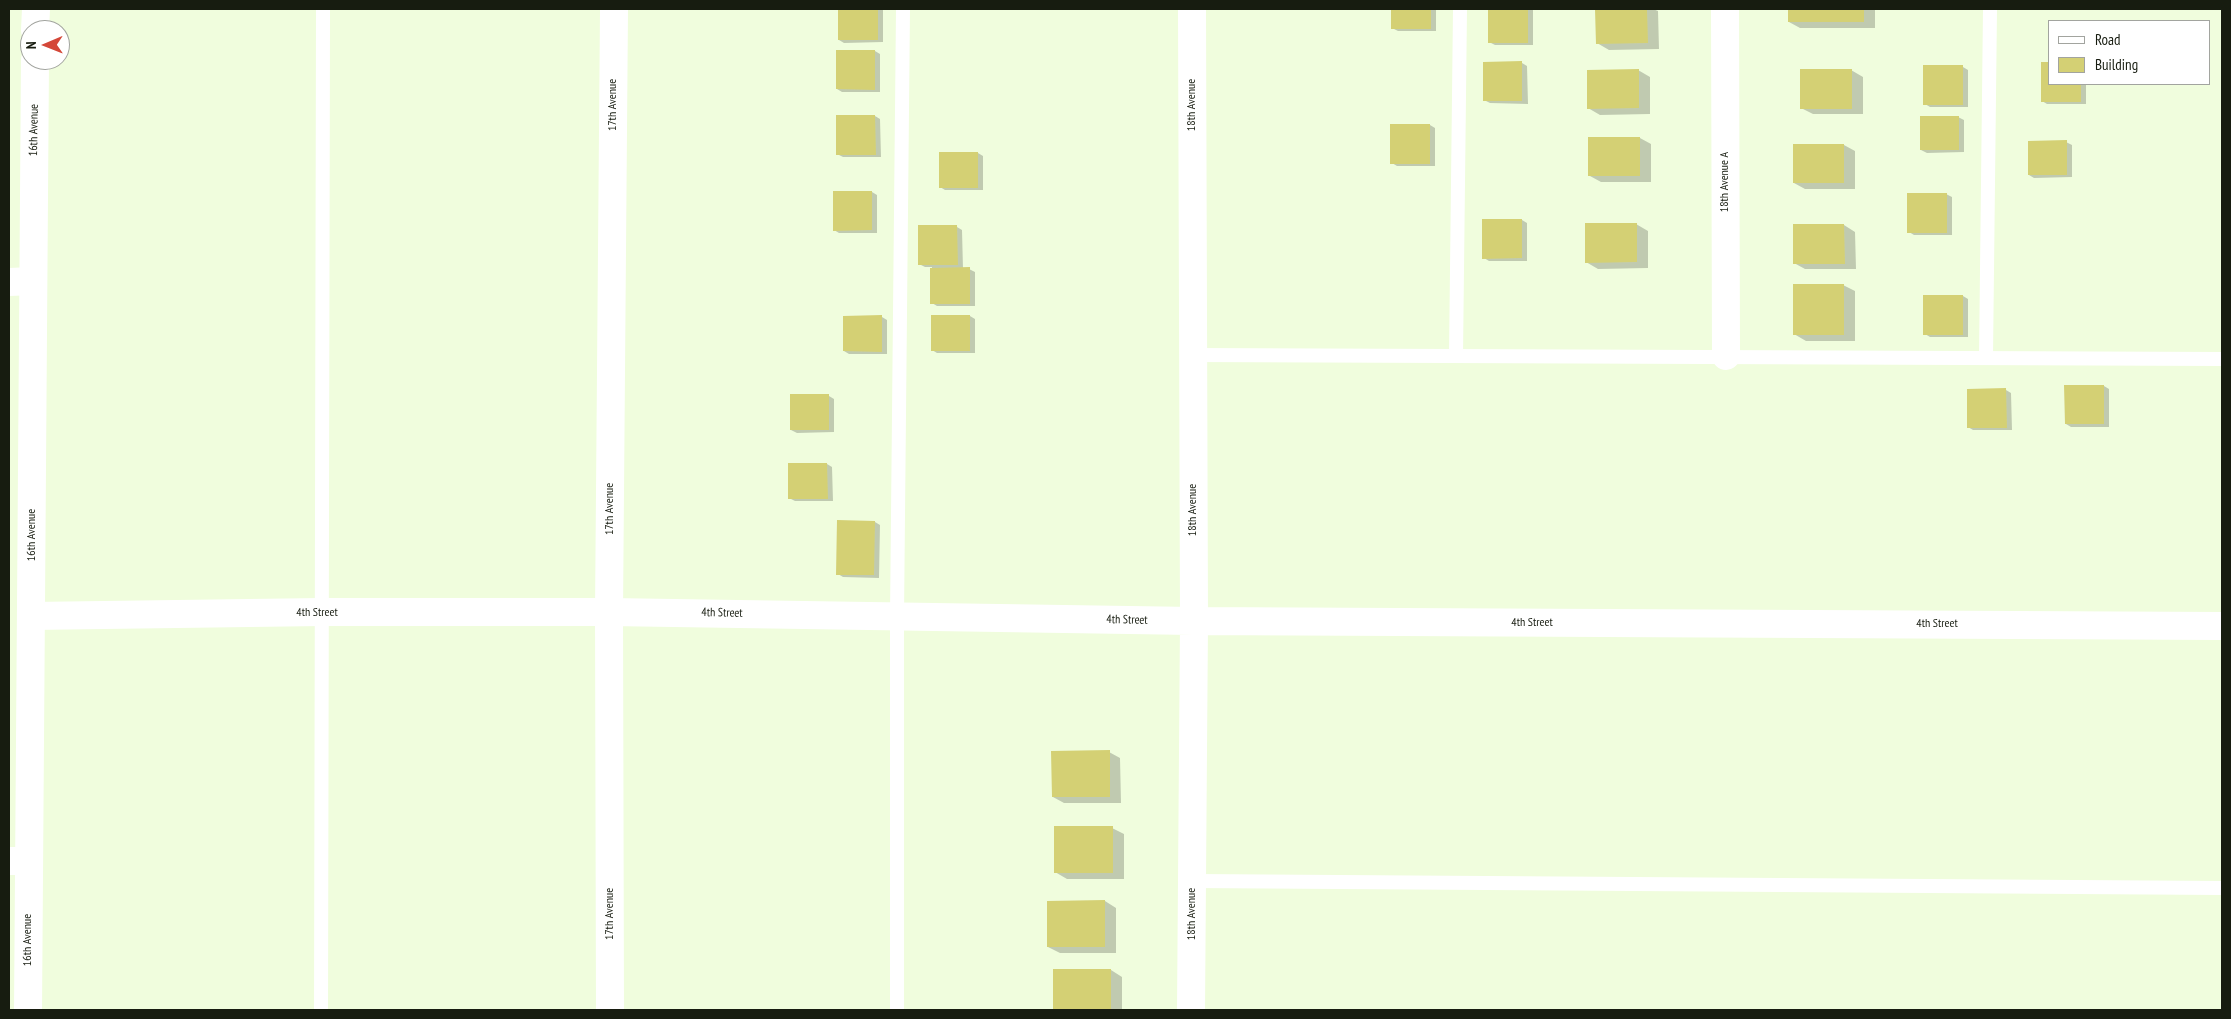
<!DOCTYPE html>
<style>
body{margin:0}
#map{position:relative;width:2231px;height:1019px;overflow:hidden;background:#f0fddd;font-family:"PT Sans Narrow",sans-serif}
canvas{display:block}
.frame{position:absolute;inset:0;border:10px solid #171c10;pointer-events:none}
.legend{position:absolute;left:2048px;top:20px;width:162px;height:65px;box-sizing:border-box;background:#fff;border:1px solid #a2a49f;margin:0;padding:6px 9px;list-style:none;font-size:15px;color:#171c10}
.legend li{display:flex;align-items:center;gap:10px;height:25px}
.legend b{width:25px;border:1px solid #a2a49f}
.north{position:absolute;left:20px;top:20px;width:50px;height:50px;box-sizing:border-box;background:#fff;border:1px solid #a2a49f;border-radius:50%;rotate:269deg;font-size:14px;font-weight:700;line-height:20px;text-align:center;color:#171c10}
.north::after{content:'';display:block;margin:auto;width:18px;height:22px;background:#d44738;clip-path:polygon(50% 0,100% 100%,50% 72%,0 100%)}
</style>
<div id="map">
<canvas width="2231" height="1019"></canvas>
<div class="frame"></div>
<ul class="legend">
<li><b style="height:6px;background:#fff"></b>Road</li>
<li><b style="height:14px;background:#d4d074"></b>Building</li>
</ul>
<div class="north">N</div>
</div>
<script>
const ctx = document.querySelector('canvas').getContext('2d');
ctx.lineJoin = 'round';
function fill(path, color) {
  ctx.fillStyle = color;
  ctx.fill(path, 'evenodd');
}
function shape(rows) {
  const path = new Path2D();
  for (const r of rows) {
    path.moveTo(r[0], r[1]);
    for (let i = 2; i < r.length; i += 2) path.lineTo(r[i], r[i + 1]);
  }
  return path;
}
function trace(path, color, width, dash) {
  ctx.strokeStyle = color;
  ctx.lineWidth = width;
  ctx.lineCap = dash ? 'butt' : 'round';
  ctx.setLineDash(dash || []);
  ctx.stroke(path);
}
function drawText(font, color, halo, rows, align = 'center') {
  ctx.font = font + ' "PT Sans Narrow",sans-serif';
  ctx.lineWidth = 4;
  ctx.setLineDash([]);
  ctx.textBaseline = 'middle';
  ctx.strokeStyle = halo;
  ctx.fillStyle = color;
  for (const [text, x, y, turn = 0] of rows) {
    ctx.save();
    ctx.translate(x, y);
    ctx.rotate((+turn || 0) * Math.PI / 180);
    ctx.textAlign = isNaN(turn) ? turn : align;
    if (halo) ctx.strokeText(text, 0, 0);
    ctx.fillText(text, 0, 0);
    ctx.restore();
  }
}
const shadow = shape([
 [839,9,883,9,883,42,844,43,839,40],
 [1392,9,1436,9,1436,31,1398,31,1392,28],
 [1489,9,1533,9,1533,45,1495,45,1489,42],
 [1597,9,1653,9,1658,11,1659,49,1609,50,1597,43],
 [1789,9,1875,9,1875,28,1800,28,1789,22],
 [875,51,880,54,880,92,842,92,837,89],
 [1484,63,1522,63,1527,66,1528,104,1490,103,1484,100],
 [1963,67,1968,70,1968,107,1930,107,1925,104],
 [1638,70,1650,77,1650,114,1600,115,1588,108],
 [1851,70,1863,77,1863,114,1813,114,1801,108],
 [2050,84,2086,84,2086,104,2047,104,2042,101],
 [875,116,880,119,881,157,843,157,837,154,837,117],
 [1958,117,1964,120,1964,152,1927,153,1921,150],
 [1430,125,1435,128,1435,166,1397,166,1392,163],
 [1640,138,1651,144,1651,182,1601,182,1590,176],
 [2066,142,2072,145,2072,177,2034,178,2029,175],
 [1844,145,1855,151,1855,189,1805,189,1794,183],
 [978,153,983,156,983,190,945,190,940,187],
 [872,192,877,195,877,233,839,233,834,230],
 [1946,194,1952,197,1952,235,1914,235,1909,232],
 [1522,220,1527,223,1527,261,1489,261,1484,258],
 [1636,224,1648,231,1648,268,1598,269,1586,262],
 [1844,225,1855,232,1856,269,1805,269,1794,263,1794,226],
 [957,227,962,230,963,269,969,269,975,272,975,306,937,306,932,303,932,267,925,267,919,264],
 [1843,285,1855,291,1855,341,1806,341,1794,334],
 [1963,296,1968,299,1968,337,1930,337,1925,334],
 [970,316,975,319,975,353,937,353,932,350],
 [882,317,887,320,887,354,849,354,844,351],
 [2066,386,2104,386,2109,389,2109,427,2071,427,2066,424],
 [1968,390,2006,390,2011,393,2012,430,1973,430,1968,427],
 [829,396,834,399,834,432,797,433,791,430],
 [789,464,827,464,832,467,833,501,795,501,789,498],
 [875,522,880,525,879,578,843,577,838,574],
 [1109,752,1120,758,1121,803,1064,803,1053,797],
 [1112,828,1124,834,1124,879,1067,879,1055,872],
 [1105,901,1116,908,1116,953,1060,953,1048,947],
 [1111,970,1122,977,1122,1010,1054,1010,1054,971]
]);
const building = shape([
 [838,9,878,9,878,40,838,40],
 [1391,9,1431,9,1431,29,1391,29],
 [1488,9,1528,9,1528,43,1488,43],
 [1595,9,1647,9,1648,43,1596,44],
 [1788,9,1864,9,1864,22,1788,22],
 [836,50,875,50,875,90,836,89],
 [1522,61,1522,101,1483,101,1483,62],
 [2041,62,2050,62,2050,84,2081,84,2081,102,2041,102],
 [1923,65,1963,65,1963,105,1923,105],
 [1639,69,1639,108,1587,109,1587,70],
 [1800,69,1852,69,1852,109,1800,109],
 [836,115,875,115,876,155,836,155],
 [1920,116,1959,116,1959,150,1920,150],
 [1390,124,1430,124,1430,164,1390,164],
 [1588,137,1640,137,1640,176,1588,176],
 [2067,140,2067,175,2028,175,2028,141],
 [1793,144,1844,144,1844,183,1793,183],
 [939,152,978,152,978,188,939,188],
 [833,191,872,191,872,230,833,231],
 [1907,193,1947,193,1947,233,1907,233],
 [1482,219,1522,219,1522,258,1482,259],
 [1585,223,1637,223,1637,262,1585,263],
 [1793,224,1844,224,1845,264,1793,264],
 [918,225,957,225,958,265,918,265],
 [970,267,970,304,930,304,930,268],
 [1793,284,1844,284,1844,335,1793,335],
 [1923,295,1963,295,1963,335,1923,335],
 [882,315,882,352,843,351,843,316],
 [931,315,970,315,970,351,931,351],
 [2064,385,2104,385,2104,424,2065,424],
 [2006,388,2007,428,1967,428,1967,389],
 [790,394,829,394,829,430,790,430],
 [788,463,827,463,828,499,788,499],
 [837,520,875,521,874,575,836,575],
 [1110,750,1110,797,1052,797,1051,751],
 [1054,826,1113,826,1113,873,1054,873],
 [1105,900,1105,947,1047,947,1047,901],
 [1053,969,1111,969,1111,1010,1053,1010]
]);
const service = shape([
 [1191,355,2222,359],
 [1456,356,1460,9],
 [1986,357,1990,9],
 [1192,881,2222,888],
 [321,1010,323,9],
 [897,1010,897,616,903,9]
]);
const minor = shape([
 [1725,9,1726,356],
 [9,282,33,281],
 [31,616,322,612,609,612,1194,621,2222,626],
 [9,861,29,861],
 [610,1010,609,612,614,9],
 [1191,1010,1194,621,1192,9]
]);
const tertiary = shape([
 [35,30,36,9],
 [28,1010,35,60]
]);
const streetNames = [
 ["17th Avenue",613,105,-90],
 ["18th Avenue",1192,105,-90],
 ["16th Avenue",34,130,-89],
 ["18th Avenue A",1725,182,-90],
 ["17th Avenue",610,509,-90],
 ["18th Avenue",1193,510,-90],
 ["16th Avenue",32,535,-90],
 ["4th Street",317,613],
 ["4th Street",722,613,1],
 ["4th Street",1127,620,1],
 ["4th Street",1532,623],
 ["4th Street",1937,624],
 ["17th Avenue",610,914,-90],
 ["18th Avenue",1192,914,-90],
 ["16th Avenue",28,940,-90]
];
fill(shadow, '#0003');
fill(building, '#d4d074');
trace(service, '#fff', 14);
trace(minor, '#fff', 28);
trace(tertiary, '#fff', 28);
drawText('12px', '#171c10', '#fff', streetNames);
</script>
